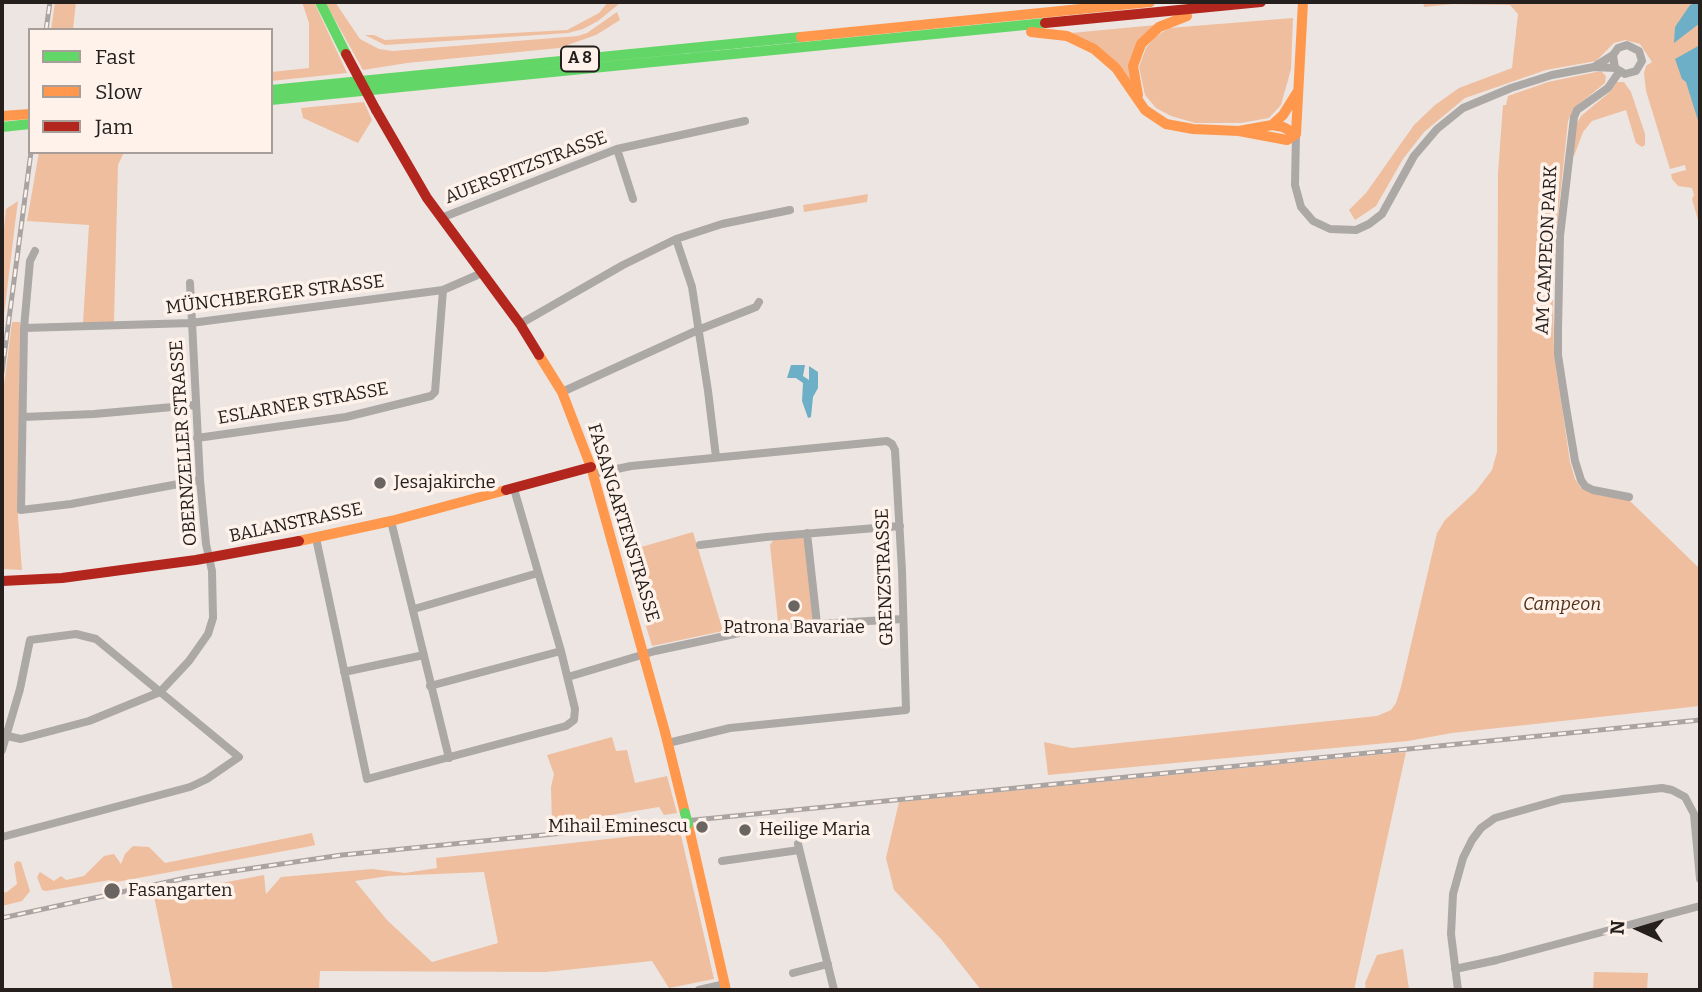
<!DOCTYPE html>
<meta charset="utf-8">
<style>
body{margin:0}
#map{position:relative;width:1702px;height:992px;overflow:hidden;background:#ede5e1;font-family:Bitter,serif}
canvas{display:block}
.frame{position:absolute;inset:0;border:4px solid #25201d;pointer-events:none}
.legend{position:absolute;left:28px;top:28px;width:245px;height:126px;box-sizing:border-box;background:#fef2eb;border:2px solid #a79e99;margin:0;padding:9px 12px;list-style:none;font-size:21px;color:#25201d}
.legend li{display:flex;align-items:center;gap:14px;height:35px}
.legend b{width:35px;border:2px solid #a79e99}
.north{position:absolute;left:1604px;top:894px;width:70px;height:70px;-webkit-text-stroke:5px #fef2eb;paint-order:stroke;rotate:274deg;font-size:19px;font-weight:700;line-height:28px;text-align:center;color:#25201d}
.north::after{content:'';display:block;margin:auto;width:24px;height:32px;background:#25201d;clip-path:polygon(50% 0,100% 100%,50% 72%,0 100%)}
</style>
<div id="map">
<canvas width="1702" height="992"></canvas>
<div class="frame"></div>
<ul class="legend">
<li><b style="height:9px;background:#63d668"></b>Fast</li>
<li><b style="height:9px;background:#ff974d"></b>Slow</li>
<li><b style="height:9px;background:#b3261e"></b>Jam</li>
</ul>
<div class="north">N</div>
</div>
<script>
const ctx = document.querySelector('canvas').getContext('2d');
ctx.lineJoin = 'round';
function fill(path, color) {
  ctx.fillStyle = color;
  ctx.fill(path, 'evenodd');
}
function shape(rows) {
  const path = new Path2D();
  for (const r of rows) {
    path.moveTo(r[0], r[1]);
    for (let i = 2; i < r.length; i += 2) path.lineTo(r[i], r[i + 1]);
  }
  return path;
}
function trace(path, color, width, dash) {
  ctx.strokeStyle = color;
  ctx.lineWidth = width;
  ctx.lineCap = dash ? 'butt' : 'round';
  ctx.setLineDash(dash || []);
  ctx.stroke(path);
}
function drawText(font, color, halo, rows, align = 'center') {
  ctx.font = font + ' Bitter,serif';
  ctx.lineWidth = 7;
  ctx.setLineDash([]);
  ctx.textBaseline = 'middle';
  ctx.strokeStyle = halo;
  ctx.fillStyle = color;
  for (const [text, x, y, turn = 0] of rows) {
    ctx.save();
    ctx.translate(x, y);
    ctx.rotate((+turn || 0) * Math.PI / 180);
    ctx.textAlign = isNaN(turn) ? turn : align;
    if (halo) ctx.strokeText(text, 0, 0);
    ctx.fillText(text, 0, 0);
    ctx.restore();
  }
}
const green = shape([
 [55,2,76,2,73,30,51,30],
 [302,2,314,2,347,73,271,81,271,72,309,68,309,23],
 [325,2,335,2,360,39,379,49,393,51,578,36,587,33,617,12,620,20,596,35,559,48,407,63,363,70],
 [608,2,619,4,598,21,583,29,568,33,385,45,365,35,374,35,385,40,567,30,599,13],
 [1423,2,1700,2,1700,227,1692,199,1694,195,1692,188,1678,186,1672,179,1671,174,1686,170,1685,165,1670,169,1646,91,1644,73,1646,66,1652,62,1640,44,1625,40,1614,43,1596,61,1546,70,1465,98,1424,132,1403,159,1376,206,1355,220,1349,210,1366,193,1414,125,1435,105,1459,88,1512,68,1518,14,1510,5,1453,4,1424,7],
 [1293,18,1291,69,1281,105,1269,118,1241,123,1195,123,1171,116,1156,108,1145,95,1139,67,1146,48,1155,37,1169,28],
 [1156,25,1129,82,1071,33],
 [1601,71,1606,76,1605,83,1573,109,1568,121,1556,236,1553,297,1554,354,1570,462,1575,479,1581,488,1599,495,1629,500,1700,569,1700,706,1452,733,1408,741,1048,775,1044,742,1072,748,1377,716,1391,710,1396,703,1401,687,1437,533,1445,520,1476,491,1492,470,1497,452,1498,173,1503,105,1506,105,1508,96,1548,82],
 [1617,82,1624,82,1631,92,1645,134,1645,145,1642,147,1636,143,1626,110,1592,121,1583,132,1574,156,1572,154,1576,125,1581,116,1611,91],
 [364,102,372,120,358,143,303,118,301,108],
 [39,152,124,152,118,165,114,322,83,323,89,225,27,221],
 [868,194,867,202,804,212,803,205],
 [18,201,15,224,2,332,2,246,6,209],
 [12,322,20,322,18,517,22,570,2,569,2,401],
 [693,532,723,631,652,646,624,552],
 [801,536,806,539,814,618,813,621,782,625,778,622,770,545,774,539],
 [612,737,616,751,627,750,635,783,667,776,677,813,664,815,659,807,552,825,551,787,554,774,547,755],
 [1406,752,1354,990,981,990,941,939,894,890,886,858,899,802],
 [680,831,714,979,669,988,652,961,546,972,320,971,319,990,173,990,153,891,178,886,179,889,206,886,264,875,266,894,281,877,372,869,405,873,437,868,436,858],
 [484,872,498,943,432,962,387,920,355,881,388,876],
 [312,833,315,845,306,847,111,883,110,880,46,891,42,890,37,877,40,872,54,881,61,876,66,880,84,876,104,856,114,854,121,864,125,854,133,846,149,847,165,863],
 [17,861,21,862,30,891,22,901,2,906,2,893,7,892,17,884,14,864],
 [1403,949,1409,989,1366,990,1365,983,1377,955],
 [1594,972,1648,973,1647,990,1593,990]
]);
const water = shape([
 [1696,2,1700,2,1700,23,1674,43,1675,27,1690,5],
 [1700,45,1700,127,1686,82,1682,79,1675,59],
 [791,365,805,365,803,376,809,380,809,366,818,372,818,388,813,397,811,417,808,418,802,401,803,383,796,378,787,378]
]);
const street = shape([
 [1594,67,1613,55,1618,48,1627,45,1639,51,1642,61,1636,71,1625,74,1615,68,1613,55],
 [1619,72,1608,88,1577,110,1574,117,1560,236,1558,330,1558,355,1566,407,1575,461,1581,480,1585,486,1593,490,1629,497],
 [1296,135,1295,185,1301,207,1313,221,1330,229,1356,230,1369,224,1382,214,1414,156,1437,129,1463,108,1511,88,1552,75,1594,67,1615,68],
 [617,149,633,199],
 [441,218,617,149,745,121],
 [676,239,692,287,708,391,716,457],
 [35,251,30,261,24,328,21,510,71,504,200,480],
 [520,324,623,265,676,239,722,224,790,210],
 [24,328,191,323,443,290,482,273],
 [562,392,698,330,756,307,759,302],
 [23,417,94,414,195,405],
 [197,438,346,417,431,396,435,392,443,290],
 [593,474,631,466,887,441,892,444,895,450,902,571,906,710,730,728,668,743],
 [391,521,449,758],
 [807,533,817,624],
 [316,538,367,779,566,726,574,720,575,709,561,651,514,489],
 [700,545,766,537,900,526],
 [414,609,538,573],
 [344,672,424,655],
 [568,677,655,651,739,633,817,624,903,619],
 [430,686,561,651],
 [7,736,21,739,89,721,160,692,189,661,208,634,213,618,212,571,206,544,200,480,190,283],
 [2,750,20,689,30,640,76,634,96,639,239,757,207,779,190,787,2,837],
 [798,844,834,990],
 [722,861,799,850],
 [1455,969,1497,960,1700,906],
 [793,973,828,964],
 [699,990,725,984],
 [1458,990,1451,934,1453,894,1463,858,1472,840,1481,828,1495,818,1562,799,1662,788,1672,790,1685,797,1694,814,1700,879]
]);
const fast = shape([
 [320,2,346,54],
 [271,90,801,37],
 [271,100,1045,23],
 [2,127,30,124]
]);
const slow = shape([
 [1031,32,1067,36,1094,49,1116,68,1145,110,1166,124,1193,129,1239,131,1287,140,1296,134,1283,127,1272,125,1239,131],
 [801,37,1150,2],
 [1138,95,1133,66,1141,44,1159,27,1187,16],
 [2,116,30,114],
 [1272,125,1283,115,1298,91],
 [1296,134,1303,2],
 [539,355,562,392,591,467,665,732,685,813],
 [299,541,391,521,506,490],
 [688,824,726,990]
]);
const jam = shape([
 [1045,23,1261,2],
 [376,110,427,198,520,324,539,355],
 [506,490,591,467],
 [2,581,62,578,196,560,299,541]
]);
const rail = shape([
 [46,30,50,2],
 [2,372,31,152],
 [2,918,186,878,342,855,1700,720]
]);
const fastBridge = shape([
 [685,813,688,824]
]);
const jamBridge = shape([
 [346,54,376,110]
]);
const markers = [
 [380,483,7,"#6b6562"],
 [794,606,7,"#6b6562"],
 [702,827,7,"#6b6562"],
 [745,830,7,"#6b6562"],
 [112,891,9,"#6b6562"]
];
const shields = [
 [580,59,38]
];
const shieldNames = [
 ["A 8",580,59]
];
const streetNames = [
 ["AUERSPITZSTRASSE",526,168,-21],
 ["AM CAMPEON PARK",1547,250,-87],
 ["MÜNCHBERGER STRASSE",275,295,-7],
 ["ESLARNER STRASSE",303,404,-10],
 ["OBERNZELLER STRASSE",184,443,-94],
 ["BALANSTRASSE",296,523,-12],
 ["FASANGARTENSTRASSE",623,523,73],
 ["GRENZSTRASSE",885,577,-92]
];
const poiNames = [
 ["Jesajakirche",394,483],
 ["Patrona Bavariae",794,628,"center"],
 ["Mihail Eminescu",688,827,"right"],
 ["Heilige Maria",759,830],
 ["Fasangarten",128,891]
];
const parkNames = [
 ["Campeon",1562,605]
];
fill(green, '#efbe9e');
fill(water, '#6dafc6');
trace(street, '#aca8a5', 8);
trace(fast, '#63d668', 10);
trace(slow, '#ff974d', 10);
trace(jam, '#b3261e', 10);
trace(rail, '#a9a4a2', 5);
trace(rail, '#fef2eb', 2.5, [8]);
trace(fastBridge, '#63d668', 10);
trace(jamBridge, '#b3261e', 10);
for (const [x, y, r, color] of markers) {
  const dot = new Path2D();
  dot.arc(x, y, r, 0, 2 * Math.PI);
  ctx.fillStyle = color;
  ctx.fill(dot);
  trace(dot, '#fef2eb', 2.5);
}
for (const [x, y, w] of shields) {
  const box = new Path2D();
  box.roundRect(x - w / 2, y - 12.5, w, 25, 5);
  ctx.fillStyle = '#fef2eb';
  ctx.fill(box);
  trace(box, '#25201d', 2);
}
drawText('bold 16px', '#25201d', null, shieldNames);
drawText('18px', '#25201d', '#fef2eb', streetNames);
drawText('18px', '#25201d', '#fef2eb', poiNames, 'left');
drawText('italic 18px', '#502e15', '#fef2eb', parkNames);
</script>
